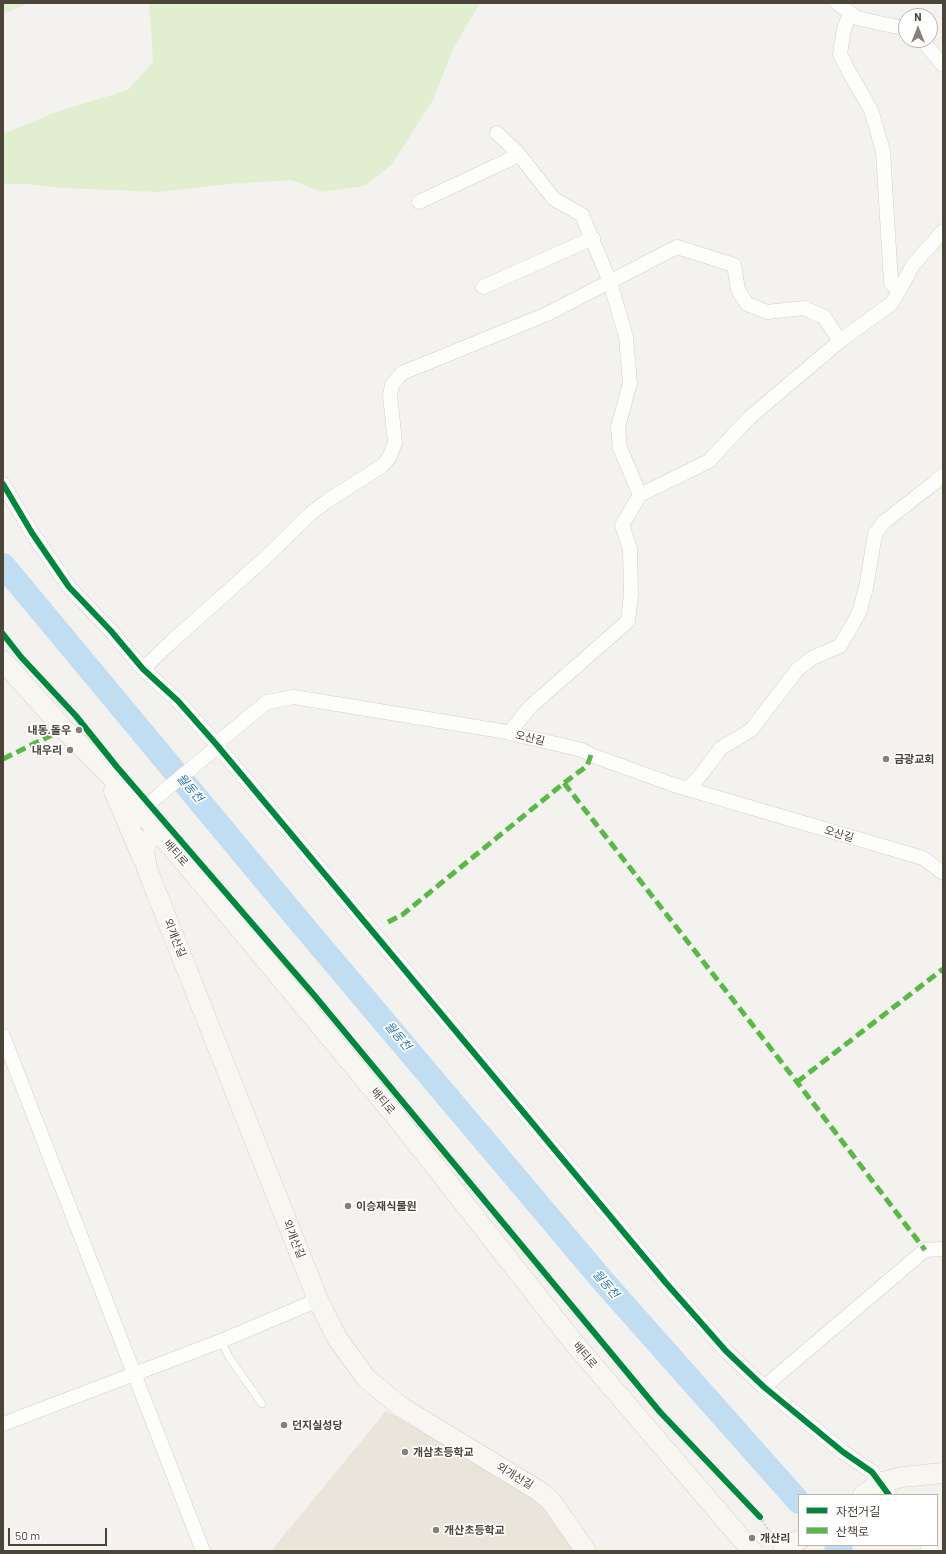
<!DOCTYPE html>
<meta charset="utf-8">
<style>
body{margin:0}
#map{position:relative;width:946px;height:1554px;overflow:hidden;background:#f4f2ee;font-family:Barlow,"Noto Sans KR",sans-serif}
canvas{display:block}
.frame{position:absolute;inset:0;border:4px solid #4b4439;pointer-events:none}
.legend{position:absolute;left:798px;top:1494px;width:140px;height:52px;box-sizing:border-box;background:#fff;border:1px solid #b7b4b0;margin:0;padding:5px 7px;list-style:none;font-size:12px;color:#4b4439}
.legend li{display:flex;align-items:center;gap:8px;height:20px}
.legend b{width:20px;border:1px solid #b7b4b0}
.north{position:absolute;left:898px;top:8px;width:40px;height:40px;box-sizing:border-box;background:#fff;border:1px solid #b7b4b0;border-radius:50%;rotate:0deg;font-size:11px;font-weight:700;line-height:16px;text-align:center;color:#4b4439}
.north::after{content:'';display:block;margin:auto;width:14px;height:18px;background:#868178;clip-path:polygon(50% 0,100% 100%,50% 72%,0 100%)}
.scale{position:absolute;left:8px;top:1528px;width:99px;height:18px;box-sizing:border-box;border:2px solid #4b4439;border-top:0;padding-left:5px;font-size:12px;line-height:14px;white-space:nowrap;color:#4b4439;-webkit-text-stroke:3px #fff;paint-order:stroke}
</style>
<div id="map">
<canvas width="946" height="1554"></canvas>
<div class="frame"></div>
<ul class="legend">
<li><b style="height:5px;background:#00873e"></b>자전거길</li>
<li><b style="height:5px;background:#58b947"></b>산책로</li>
</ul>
<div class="north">N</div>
<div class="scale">50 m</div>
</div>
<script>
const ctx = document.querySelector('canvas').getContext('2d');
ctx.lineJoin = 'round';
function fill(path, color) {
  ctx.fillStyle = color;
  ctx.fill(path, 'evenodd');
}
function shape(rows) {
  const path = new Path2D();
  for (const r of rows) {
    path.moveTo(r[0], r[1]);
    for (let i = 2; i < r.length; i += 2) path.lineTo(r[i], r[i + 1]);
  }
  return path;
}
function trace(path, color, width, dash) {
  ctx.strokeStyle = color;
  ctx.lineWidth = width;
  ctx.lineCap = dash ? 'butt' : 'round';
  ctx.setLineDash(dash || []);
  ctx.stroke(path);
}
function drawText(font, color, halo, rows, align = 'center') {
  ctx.font = font + ' Barlow,"Noto Sans KR",sans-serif';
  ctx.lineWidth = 3.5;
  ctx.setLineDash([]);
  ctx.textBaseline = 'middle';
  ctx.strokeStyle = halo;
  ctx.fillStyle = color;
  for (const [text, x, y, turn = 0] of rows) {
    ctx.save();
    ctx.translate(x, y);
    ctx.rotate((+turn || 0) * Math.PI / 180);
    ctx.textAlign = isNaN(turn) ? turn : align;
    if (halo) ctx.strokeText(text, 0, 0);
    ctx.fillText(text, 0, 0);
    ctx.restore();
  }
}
const education = shape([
 [386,1411,531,1493,547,1509,573,1551,271,1551]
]);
const green = shape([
 [3,3,29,3,3,14],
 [149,3,480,3,453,49,433,100,392,164,365,186,321,192,291,180,229,184,158,192,63,188,26,184,3,184,3,134,56,112,128,90,153,62]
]);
const river = shape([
 [3,565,300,922,603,1281,799,1502],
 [836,1545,841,1551]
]);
const path = shape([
 [760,1517,774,1539]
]);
const lane = shape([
 [221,1341,229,1357,262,1404]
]);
const street = shape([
 [837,3,857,18,902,28,906,30],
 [850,13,844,29,840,54,848,70,871,110,883,151,891,283,899,291],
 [922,40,943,65],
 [497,133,517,152,554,199,582,215,610,282,626,337,630,383,618,427,620,448,640,495],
 [419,202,519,155],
 [483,287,593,238],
 [3,484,32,533,69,587,111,631,143,669,178,701,216,744,666,1283,726,1351,764,1387,843,1452,872,1472,889,1495],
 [143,669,170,643,263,560,310,514,327,501,382,466,389,458,395,443,390,395,392,385,402,373,547,314,677,247,734,265,738,290,747,304,767,312,804,308,824,317,840,341],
 [509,733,530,707,628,621,631,595,630,549,622,525,640,495,709,461,749,418,840,341,892,303,913,265,943,231],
 [687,789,699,777,721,748,751,730,797,670,812,658,840,646,859,613,866,588,875,534,884,522,934,483,943,475],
 [141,812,159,795,216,748,216,744,267,702,294,697,501,731,582,750,591,755,674,785,923,858,943,873],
 [3,1036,203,1551],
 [764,1387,925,1250,943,1249],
 [3,1424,221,1341,318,1300],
 [927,1545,931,1551]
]);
const secondary = shape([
 [3,661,64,729,106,771,186,864,397,1118,574,1343,752,1551],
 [114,791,144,861],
 [157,832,147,841,144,850,147,869,318,1300,337,1338,366,1378,401,1407,539,1491,551,1501,586,1551],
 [863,1495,880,1483,902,1477,943,1473],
 [783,1551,799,1540]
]);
const quiet = shape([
 [3,759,64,729],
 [564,783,797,1082,925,1250],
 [388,922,402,915,564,783,587,766,591,755],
 [797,1082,943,969]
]);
const cycleway = shape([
 [3,484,32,533,69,587,111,631,143,669,178,701,216,744,666,1283,726,1351,764,1387,843,1452,872,1472,889,1495],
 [3,634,21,657,76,716,117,767,314,995,660,1412,760,1517]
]);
const markers = [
 [79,730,4,"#868178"],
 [70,750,4,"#868178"],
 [886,759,4,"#868178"],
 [348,1206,4,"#868178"],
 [284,1425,4,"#868178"],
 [405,1452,4,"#868178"],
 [436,1530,4,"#868178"],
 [752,1538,4,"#868178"]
];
const poiNames = [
 ["내동.돌우",71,730,"right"],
 ["내우리",62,750,"right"],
 ["금광교회",894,759],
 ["이승재식물원",356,1206],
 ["던지실성당",292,1425],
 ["개삼초등학교",413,1452],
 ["개산초등학교",444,1530],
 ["개산리",760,1538]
];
const streetNames = [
 ["오산길",530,738,13],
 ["오산길",839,834,16],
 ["배티로",176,853,49],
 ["외개산길",175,938,68],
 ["배티로",383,1101,50],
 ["외개산길",294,1239,68],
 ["배티로",585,1355,50],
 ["외개산길",515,1476,31]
];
const waterNames = [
 ["월동천",190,788,50],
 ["월동천",398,1036,50],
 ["월동천",606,1284,49]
];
fill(education, '#eae5da');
fill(green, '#e1eecf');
trace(river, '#c0ddf1', 24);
trace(lane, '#d2d0cb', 8);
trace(street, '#d2d0cb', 15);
trace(secondary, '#d3cfc5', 21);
trace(path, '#d3d2cc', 2.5, [2, 2]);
trace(lane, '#fdfdfc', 7);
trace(street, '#fdfdfc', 14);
trace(secondary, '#f7f6f1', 20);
trace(quiet, '#58b947', 5, [10, 5]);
trace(cycleway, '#00873e', 6);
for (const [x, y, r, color] of markers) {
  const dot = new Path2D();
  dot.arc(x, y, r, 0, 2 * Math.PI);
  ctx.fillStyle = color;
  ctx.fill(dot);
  trace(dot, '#fff', 1.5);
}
drawText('bold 11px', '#4b4439', '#fff', poiNames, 'left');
drawText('11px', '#4b4439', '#fff', streetNames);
drawText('italic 12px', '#2e7ab2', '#fff', waterNames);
</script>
